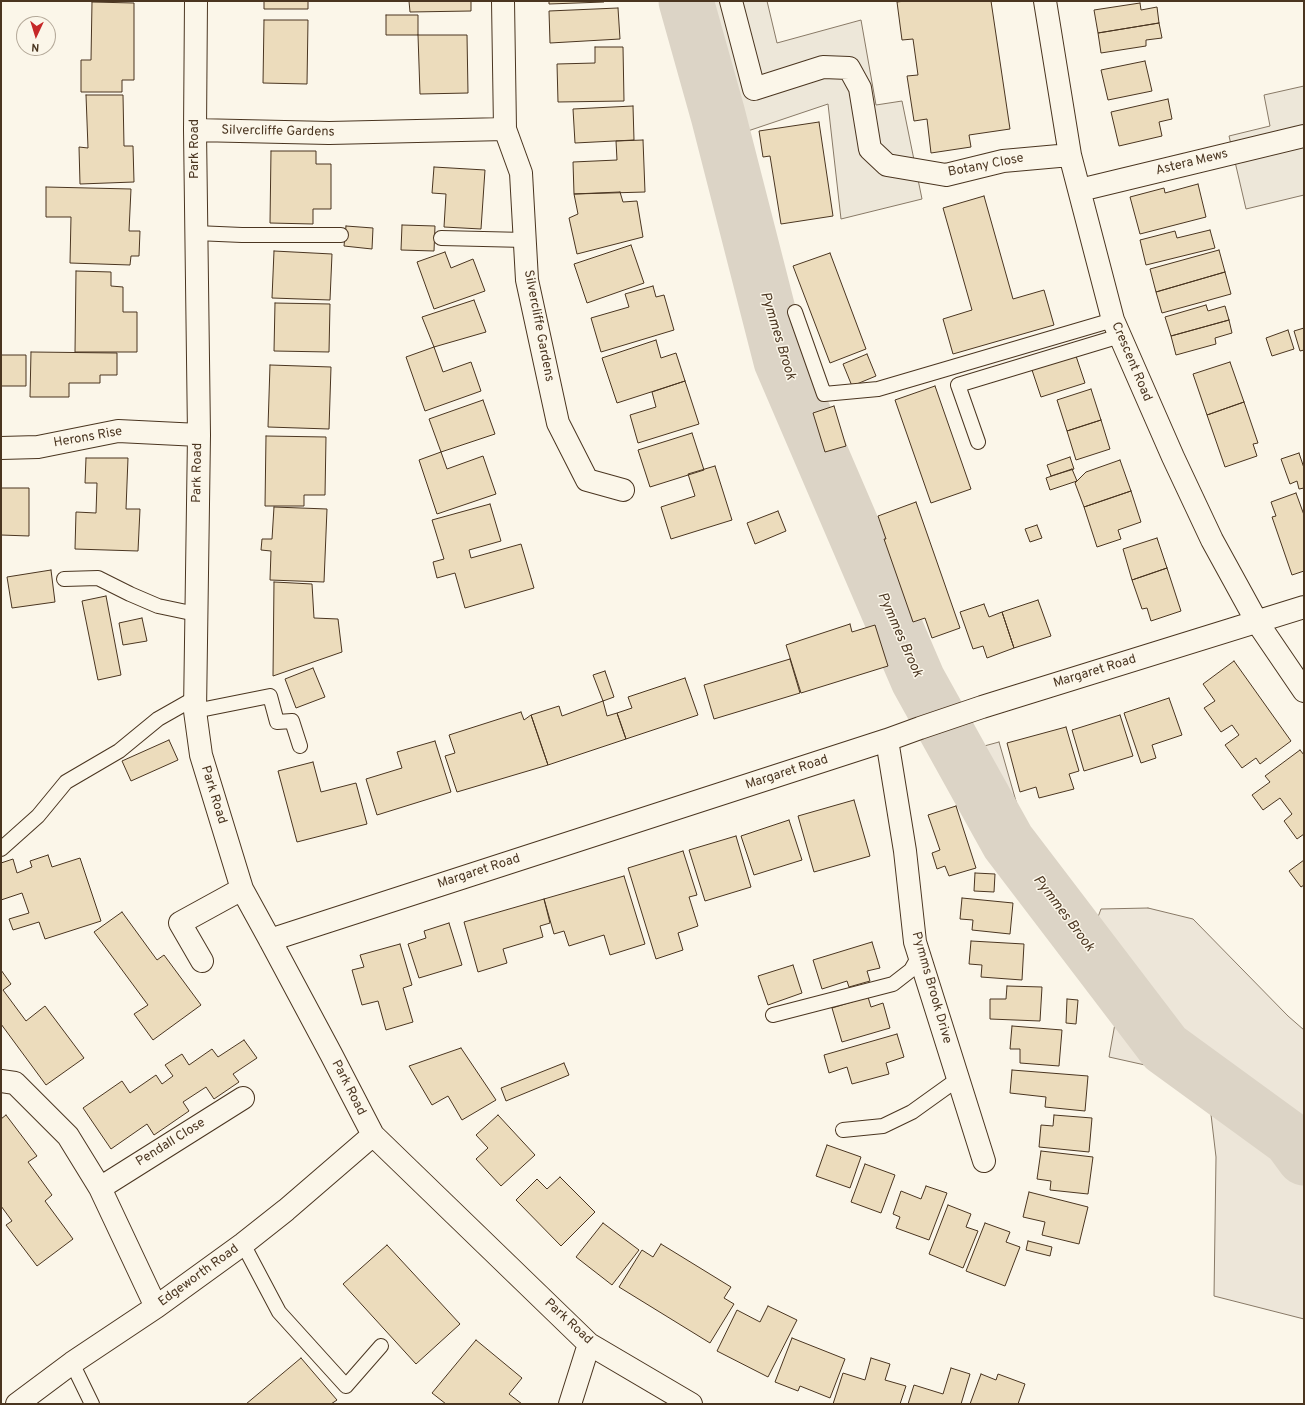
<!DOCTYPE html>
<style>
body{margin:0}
#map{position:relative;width:1305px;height:1405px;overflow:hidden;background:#fbf6e9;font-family:Overpass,sans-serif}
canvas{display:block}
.frame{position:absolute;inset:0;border:2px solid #4a3520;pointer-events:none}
.north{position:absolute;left:16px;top:16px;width:40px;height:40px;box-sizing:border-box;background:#fbf6e9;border:1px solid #b4a999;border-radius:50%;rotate:184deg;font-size:11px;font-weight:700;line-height:16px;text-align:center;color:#4a3520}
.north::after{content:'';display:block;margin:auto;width:14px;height:18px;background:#c62828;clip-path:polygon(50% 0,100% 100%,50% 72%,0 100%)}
</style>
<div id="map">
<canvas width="1305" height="1405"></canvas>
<div class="frame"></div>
<div class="north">N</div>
</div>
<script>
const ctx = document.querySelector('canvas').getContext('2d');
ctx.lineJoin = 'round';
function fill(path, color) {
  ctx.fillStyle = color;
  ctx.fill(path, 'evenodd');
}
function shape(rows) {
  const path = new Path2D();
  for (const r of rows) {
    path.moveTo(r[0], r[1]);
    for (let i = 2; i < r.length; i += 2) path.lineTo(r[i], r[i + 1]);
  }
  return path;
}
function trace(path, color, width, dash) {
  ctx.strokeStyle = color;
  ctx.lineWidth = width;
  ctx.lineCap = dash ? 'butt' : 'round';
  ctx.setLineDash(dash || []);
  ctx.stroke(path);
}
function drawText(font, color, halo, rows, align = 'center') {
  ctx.font = font + ' Overpass,sans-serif';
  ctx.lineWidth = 3;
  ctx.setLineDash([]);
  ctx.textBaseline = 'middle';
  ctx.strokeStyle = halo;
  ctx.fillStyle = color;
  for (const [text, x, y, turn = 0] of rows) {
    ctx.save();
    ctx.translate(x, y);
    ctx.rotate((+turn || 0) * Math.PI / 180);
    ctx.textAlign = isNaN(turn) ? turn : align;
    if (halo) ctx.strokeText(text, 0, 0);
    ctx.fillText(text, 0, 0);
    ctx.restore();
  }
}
const green = shape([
 [999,742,1024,829,1028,867,1002,870,976,825,951,755,999,742],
 [1148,908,1193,919,1288,1016,1304,1030,1304,1319,1214,1296,1216,1157,1210,1106,1199,1077,1109,1057,1123,979,1089,941,1101,909,1148,908]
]);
const parking = shape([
 [693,1,767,1,777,43,861,20,876,105,902,101,922,199,841,219,828,104,727,138,693,1],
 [1304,86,1304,195,1246,209,1229,136,1270,126,1264,95,1304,86]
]);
const river = shape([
 [686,1,718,115,781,361,918,680,1008,842,1165,1048,1290,1139,1304,1158]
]);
const building = shape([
 [264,1,308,1,308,9,264,9,264,1],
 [409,1,471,1,471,11,410,12,409,1],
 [549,1,603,1,604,2,549,4,549,1],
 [905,1,991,1,1010,129,969,135,971,147,931,153,927,119,914,121,907,76,918,75,913,39,902,40,897,2,905,1],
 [92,2,134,3,134,80,122,80,122,92,81,92,81,60,91,60,92,2],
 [1140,3,1141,10,1157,7,1159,23,1098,33,1094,10,1140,3],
 [618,8,620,39,550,43,549,11,618,8],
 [386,15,418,15,418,35,386,35,386,15],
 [264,20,308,20,307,84,263,83,264,20],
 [1159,23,1162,38,1146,40,1146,46,1101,53,1098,33,1159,23],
 [418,35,467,35,468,93,420,94,418,35],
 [595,47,623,47,624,101,558,102,557,64,595,63,595,47],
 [1145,61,1152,91,1108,100,1101,70,1145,61],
 [86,95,123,95,124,146,133,146,134,182,80,184,79,147,88,148,86,95],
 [1168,99,1172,119,1159,122,1162,136,1119,146,1111,112,1168,99],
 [633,106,634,140,575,143,573,109,633,106],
 [819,122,833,216,781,224,770,156,763,157,759,131,819,122],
 [643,140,645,192,574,194,573,162,617,160,616,141,643,140],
 [271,151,316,151,316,164,331,164,331,209,313,209,313,224,270,223,271,151],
 [434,167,485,170,481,229,444,227,446,194,432,193,434,167],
 [1198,184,1206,217,1140,234,1130,197,1164,188,1165,193,1198,184],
 [46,187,131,189,129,231,140,231,139,256,131,256,130,265,70,263,71,217,46,217,46,187],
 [620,192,623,202,637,201,643,237,577,254,569,218,578,214,574,194,620,192],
 [984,196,1013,299,1044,290,1054,325,953,354,943,319,972,310,943,208,984,196],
 [402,225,435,226,434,251,401,250,402,225],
 [346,226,373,228,372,249,344,246,346,226],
 [1210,230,1215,248,1146,265,1140,240,1175,231,1177,238,1210,230],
 [631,245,644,283,587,303,574,264,631,245],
 [1219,250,1225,272,1156,292,1150,269,1219,250],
 [274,251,332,254,330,300,272,298,274,251],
 [445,252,451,268,473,259,485,291,434,309,417,262,445,252],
 [830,253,866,349,830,363,793,266,830,253],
 [76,271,111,272,111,286,123,287,123,312,137,312,137,352,75,352,76,271],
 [1225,272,1231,294,1162,313,1156,292,1225,272],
 [653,286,656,297,664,295,674,330,601,352,591,318,629,307,625,294,653,286],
 [474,300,486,332,434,347,422,317,474,300],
 [275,303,330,304,329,352,274,351,275,303],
 [1206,305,1208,311,1225,306,1229,320,1171,336,1165,317,1206,305],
 [1229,320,1232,333,1215,338,1216,344,1176,355,1171,336,1229,320],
 [1304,328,1304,350,1300,351,1294,331,1304,328],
 [1288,330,1294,349,1272,356,1266,338,1288,330],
 [656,340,661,358,676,353,685,381,617,403,602,358,656,340],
 [434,347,443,372,471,362,481,391,425,411,406,357,434,347],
 [31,352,117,353,117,375,100,375,100,383,69,383,69,397,30,397,31,352],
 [1075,353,1085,383,1041,397,1031,367,1075,353],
 [867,354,876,376,852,386,843,364,867,354],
 [1,355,26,355,26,386,1,386,1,355],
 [1230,362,1244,402,1207,415,1193,374,1230,362],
 [270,365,331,367,329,429,268,427,270,365],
 [685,381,699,424,638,443,630,415,656,407,652,392,685,381],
 [935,386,971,489,931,503,895,400,935,386],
 [1091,389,1101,420,1067,431,1057,400,1091,389],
 [483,400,495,434,441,452,429,419,483,400],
 [1244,402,1258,443,1253,444,1257,456,1225,467,1207,415,1244,402],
 [834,406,846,446,825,452,813,413,834,406],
 [1101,420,1110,449,1076,460,1067,431,1101,420],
 [692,433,704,470,650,487,638,450,692,433],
 [266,436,326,437,325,495,304,495,304,506,265,506,266,436],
 [441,452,447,469,483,456,496,494,437,514,419,460,441,452],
 [1299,453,1304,468,1304,488,1299,489,1297,481,1290,484,1281,459,1299,453],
 [1070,457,1074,469,1051,476,1047,465,1070,457],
 [86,458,128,458,126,509,140,509,138,551,75,549,76,512,96,513,97,483,85,483,86,458],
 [1120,460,1131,491,1084,507,1075,483,1086,472,1120,460],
 [715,466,732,520,671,539,661,507,695,496,688,474,715,466],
 [1072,469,1077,481,1050,490,1046,478,1072,469],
 [1,488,29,488,29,536,1,535,1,488],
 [1131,491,1141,522,1118,530,1121,539,1097,547,1084,507,1131,491],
 [1296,493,1304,515,1304,571,1292,575,1272,517,1276,516,1271,502,1296,493],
 [916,502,960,628,932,638,925,618,913,622,884,539,886,539,878,516,916,502],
 [490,504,501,541,469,550,471,558,521,544,534,588,465,608,455,573,437,578,433,562,444,559,432,520,490,504],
 [274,507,327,509,324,582,270,580,271,551,261,550,262,539,272,539,274,507],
 [778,511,786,531,755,544,747,523,778,511],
 [1037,525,1042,538,1030,542,1025,529,1037,525],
 [1157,538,1167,568,1132,580,1123,549,1157,538],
 [1167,568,1181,611,1151,621,1147,608,1142,609,1132,580,1167,568],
 [51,570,55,602,12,608,7,577,51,570],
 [274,582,312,584,314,618,338,619,342,652,273,676,274,582],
 [106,596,121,675,98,680,82,601,106,596],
 [1038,600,1051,636,1014,648,1002,612,1038,600],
 [984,604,989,617,1002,612,1014,648,987,658,983,646,973,649,960,612,984,604],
 [142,618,147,641,123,645,119,623,142,618],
 [850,624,852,632,875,625,888,666,801,693,786,645,850,624],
 [790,659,800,693,714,719,704,685,790,659],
 [1234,661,1291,741,1260,764,1256,758,1242,768,1225,745,1239,735,1232,725,1221,732,1204,708,1215,701,1203,684,1234,661],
 [313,668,325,697,296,708,285,679,313,668],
 [605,671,614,697,603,701,593,675,605,671],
 [685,678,698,715,626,739,617,713,632,708,628,697,685,678],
 [1169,698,1182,735,1152,745,1156,758,1141,763,1124,713,1169,698],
 [603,701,607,716,617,713,626,739,548,765,531,715,559,706,562,716,603,701],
 [521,712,524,720,531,715,548,765,457,792,445,756,455,753,449,735,521,712],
 [1120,715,1133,756,1084,771,1072,730,1120,715],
 [1066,727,1079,771,1069,774,1074,789,1039,798,1036,787,1020,792,1007,743,1066,727],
 [169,740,178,760,131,781,122,761,169,740],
 [435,741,451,792,377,815,366,779,402,768,397,752,435,741],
 [1300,750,1304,755,1304,834,1297,839,1284,821,1292,814,1280,798,1263,810,1252,795,1270,782,1265,776,1300,750],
 [313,762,321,792,356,783,367,824,297,842,278,771,313,762],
 [854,800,870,856,814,872,798,816,854,800],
 [956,806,976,868,949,876,945,866,937,869,932,853,940,850,928,815,956,806],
 [789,820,802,860,754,875,741,836,789,820],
 [736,836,751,887,705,901,689,850,736,836],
 [683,851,697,895,689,897,698,926,678,933,683,950,656,959,628,868,683,851],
 [48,855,52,867,80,858,101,921,45,939,39,922,13,930,9,919,29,913,22,893,1,900,1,863,13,859,17,873,32,867,30,861,48,855],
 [1304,860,1304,885,1301,887,1289,871,1304,860],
 [975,873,995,874,994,892,974,891,975,873],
 [624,876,645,944,610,955,604,935,569,946,564,931,554,934,544,899,624,876],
 [962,898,1013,903,1010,934,972,930,973,920,960,919,962,898],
 [544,899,550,923,540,926,543,937,503,949,507,963,478,972,464,922,544,899],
 [122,912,157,960,164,955,201,1005,153,1040,134,1014,148,1005,94,932,122,912],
 [449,923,462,965,419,978,408,944,426,938,424,931,449,923],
 [971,941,1024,944,1022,980,981,977,982,965,969,964,971,941],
 [872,942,880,968,867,971,870,981,849,987,847,981,822,989,813,960,872,942],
 [400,944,412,985,403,988,413,1022,386,1030,378,1001,362,1005,352,970,364,967,360,955,400,944],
 [793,965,802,993,768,1005,758,976,793,965],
 [1,970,11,984,3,990,26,1021,45,1006,84,1058,46,1085,1,1024,1,970],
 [1007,986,1042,987,1040,1021,990,1019,990,999,1006,999,1007,986],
 [868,997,871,1007,883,1003,890,1028,842,1042,832,1008,868,997],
 [1067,999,1078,1000,1076,1024,1066,1023,1067,999],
 [1012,1026,1062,1030,1059,1066,1020,1063,1020,1049,1010,1049,1012,1026],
 [897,1034,904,1057,886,1063,889,1074,852,1084,847,1067,829,1073,824,1055,897,1034],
 [244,1040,257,1058,233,1074,239,1082,214,1099,206,1087,183,1102,189,1111,154,1135,147,1124,111,1149,83,1108,122,1081,130,1093,156,1075,162,1084,173,1076,165,1065,182,1054,189,1065,212,1049,218,1057,244,1040],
 [461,1048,496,1100,462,1120,448,1096,432,1105,409,1066,461,1048],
 [564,1063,569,1075,506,1101,501,1088,564,1063],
 [1012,1070,1088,1076,1085,1111,1045,1107,1046,1097,1010,1093,1012,1070],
 [6,1115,37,1156,28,1162,52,1195,45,1201,73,1239,37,1266,6,1225,12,1221,1,1206,1,1119,6,1115],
 [498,1115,535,1155,501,1186,476,1159,488,1148,476,1135,498,1115],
 [1054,1115,1092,1118,1089,1152,1039,1147,1041,1125,1053,1126,1054,1115],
 [827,1145,861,1157,850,1188,816,1176,827,1145],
 [1041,1151,1093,1157,1088,1194,1050,1190,1051,1181,1037,1179,1041,1151],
 [865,1164,895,1175,881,1213,851,1202,865,1164],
 [560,1177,595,1212,561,1246,516,1200,537,1179,547,1189,560,1177],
 [926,1186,947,1193,929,1240,896,1228,900,1217,893,1214,901,1191,921,1199,926,1186],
 [1029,1192,1088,1207,1079,1244,1042,1235,1045,1222,1023,1217,1029,1192],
 [948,1205,971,1214,966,1227,978,1231,963,1268,929,1254,948,1205],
 [603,1223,639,1250,612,1285,576,1257,603,1223],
 [985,1223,1010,1232,1006,1242,1020,1247,1005,1286,966,1271,985,1223],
 [1028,1241,1052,1247,1050,1256,1026,1250,1028,1241],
 [661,1244,731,1287,724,1298,734,1304,710,1343,619,1287,642,1250,653,1257,661,1244],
 [387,1245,460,1324,416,1364,343,1284,387,1245],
 [768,1306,797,1320,768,1377,717,1351,737,1310,760,1322,768,1306],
 [792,1338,845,1359,830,1398,800,1386,798,1391,775,1382,792,1338],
 [476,1340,522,1378,509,1394,522,1404,446,1404,432,1393,476,1340],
 [301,1358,337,1400,331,1404,246,1404,301,1358],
 [871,1358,890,1364,885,1380,906,1386,900,1404,833,1404,843,1373,865,1380,871,1358],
 [951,1368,970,1374,961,1404,908,1404,914,1385,943,1394,951,1368],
 [981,1374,996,1380,998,1374,1025,1384,1018,1404,970,1404,981,1374]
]);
const service = shape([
 [196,233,242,235,341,235],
 [441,238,525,240],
 [795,312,824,394,878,389,1113,320],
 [978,442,958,385,1120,336],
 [64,579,98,578,130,594,158,606,196,614],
 [195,711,270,696,277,722,292,721,300,746],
 [1,849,38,816,66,782,119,751,158,719,195,698],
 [773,1015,893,984,911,970,919,956],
 [843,1130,883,1126,912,1112,958,1079],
 [243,1244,279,1312,346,1386,381,1346],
 [72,1363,92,1404]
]);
const minor = shape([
 [196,1,195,130,199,435,195,711,201,755,242,889,270,940,331,1054,373,1135,589,1344,691,1404],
 [503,1,505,129],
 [731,1,754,89,823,67,849,68,860,88,870,149,887,165,946,175,1003,161,1070,155],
 [1045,1,1070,155,1113,320,1173,457,1212,540,1257,622,1304,691],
 [195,130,329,133,505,129,521,173,527,280,558,423,587,480,623,490],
 [1080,190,1304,136],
 [1,448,38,447,118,431,199,435],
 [887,740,905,851,915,942,984,1161],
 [270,940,887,740,920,728,982,707,1304,607],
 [202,961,180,923,242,889],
 [1,1081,15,1083,68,1136,100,1188,156,1307],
 [100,1188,243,1098],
 [17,1404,72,1363,156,1307,243,1244,286,1210,373,1135],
 [570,1404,589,1344]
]);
const streetNames = [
 ["Silvercliffe Gardens",278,132,1],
 ["Park Road",195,149,-90],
 ["Astera Mews",1192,163,-14],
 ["Botany Close",986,166,-11],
 ["Silvercliffe Gardens",538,326,79],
 ["Crescent Road",1131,362,67],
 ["Herons Rise",88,438,-10],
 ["Park Road",198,473,-89],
 ["Margaret Road",1095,672,-17],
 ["Margaret Road",787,773,-18],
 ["Park Road",213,795,73],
 ["Margaret Road",479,872,-18],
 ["Pymms Brook Drive",931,988,74],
 ["Park Road",348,1088,63],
 ["Pendall Close",171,1143,-32],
 ["Edgeworth Road",199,1276,-36],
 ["Park Road",568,1322,43]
];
const waterNames = [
 ["Pymmes Brook",777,336,73],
 ["Pymmes Brook",899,635,66],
 ["Pymmes Brook",1063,914,53]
];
fill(green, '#ede6d9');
trace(green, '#887966', 1);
fill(parking, '#ede7d9');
trace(parking, '#887966', 1);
trace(river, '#dcd4c6', 55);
fill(building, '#ecdcbc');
trace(building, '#4a3520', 1);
trace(service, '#4a3520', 16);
trace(minor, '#4a3520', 24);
trace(service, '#fbf6e9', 14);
trace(minor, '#fbf6e9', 22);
drawText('13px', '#4a3520', '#fbf6e9', streetNames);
drawText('italic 14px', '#4a3520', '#fbf6e9', waterNames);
</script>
